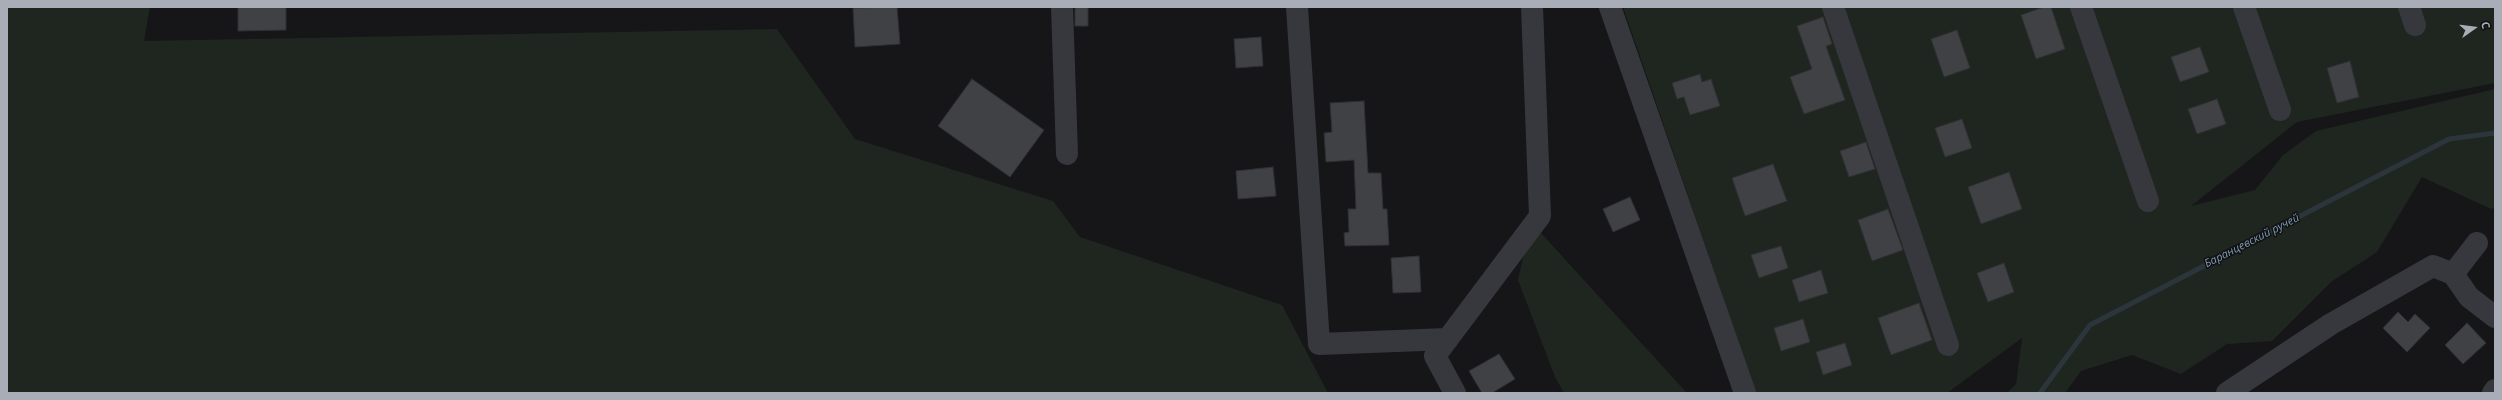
<!DOCTYPE html>
<meta charset="utf-8">
<style>
body{margin:0}
#map{position:relative;width:2502px;height:400px;overflow:hidden;background:#161618;font-family:"Open Sans",sans-serif}
canvas{display:block}
.frame{position:absolute;inset:0;border:8px solid #a8adb8;pointer-events:none}
.north{position:absolute;left:2454px;top:8px;width:40px;height:40px;-webkit-text-stroke:3px #111113;paint-order:stroke;rotate:76deg;font-size:11px;font-weight:700;line-height:16px;text-align:center;color:#a8adb8}
.north::after{content:'';display:block;margin:auto;width:14px;height:18px;background:#a8adb8;clip-path:polygon(50% 0,100% 100%,50% 72%,0 100%)}
</style>
<div id="map">
<canvas width="2502" height="400"></canvas>
<div class="frame"></div>
<div class="north">С</div>
</div>
<script>
const ctx = document.querySelector('canvas').getContext('2d');
ctx.lineJoin = 'round';
function fill(path, color) {
  ctx.fillStyle = color;
  ctx.fill(path, 'evenodd');
}
function shape(rows) {
  const path = new Path2D();
  for (const r of rows) {
    path.moveTo(r[0], r[1]);
    for (let i = 2; i < r.length; i += 2) path.lineTo(r[i], r[i + 1]);
  }
  return path;
}
function trace(path, color, width, dash) {
  ctx.strokeStyle = color;
  ctx.lineWidth = width;
  ctx.lineCap = dash ? 'butt' : 'round';
  ctx.setLineDash(dash || []);
  ctx.stroke(path);
}
function drawText(font, color, halo, rows, align = 'center') {
  ctx.font = font + ' "Open Sans",sans-serif';
  ctx.lineWidth = 3;
  ctx.setLineDash([]);
  ctx.textBaseline = 'middle';
  ctx.strokeStyle = halo;
  ctx.fillStyle = color;
  for (const [text, x, y, turn = 0] of rows) {
    ctx.save();
    ctx.translate(x, y);
    ctx.rotate((+turn || 0) * Math.PI / 180);
    ctx.textAlign = isNaN(turn) ? turn : align;
    if (halo) ctx.strokeText(text, 0, 0);
    ctx.fillText(text, 0, 0);
    ctx.restore();
  }
}
const green = shape([
 [7,7,150,7,144,41,777,29,855,139,1053,201,1080,237,1282,305,1328,393,7,393],
 [1623,7,2495,7,2495,83,2297,122,2191,206,2255,190,2283,155,2316,131,2495,89,2495,207,2491,209,2422,177,2377,252,2331,282,2272,341,2227,344,2181,374,2132,355,2081,371,2065,393,2007,393,2016,384,2022,338,1947,393,1756,393],
 [1531,222,1687,393,1564,393,1555,377,1518,280]
]);
const stream = shape([
 [2040,393,2090,325,2449,139,2495,133]
]);
const building = shape([
 [238,7,286,7,286,30,238,31,238,7],
 [897,7,900,44,855,47,853,8,897,7],
 [1075,7,1088,7,1088,26,1075,26,1075,7],
 [2044,7,2051,7,2065,49,2036,59,2021,15,2044,7],
 [1823,17,1832,44,1826,46,1845,100,1804,114,1790,77,1812,69,1797,26,1823,17],
 [1957,30,1970,68,1944,77,1931,39,1957,30],
 [1261,37,1263,66,1236,68,1234,39,1261,37],
 [2200,47,2209,72,2180,82,2171,57,2200,47],
 [2350,61,2359,97,2337,103,2327,68,2350,61],
 [1700,74,1702,82,1711,79,1720,106,1690,115,1684,97,1677,99,1672,83,1700,74],
 [972,79,1044,130,1010,177,938,126,972,79],
 [2217,99,2226,124,2197,134,2188,109,2217,99],
 [1364,101,1368,173,1381,173,1383,209,1387,209,1389,245,1345,246,1344,233,1349,232,1348,209,1356,209,1354,160,1326,162,1324,133,1332,132,1330,103,1364,101],
 [1962,119,1972,148,1945,157,1935,128,1962,119],
 [1866,142,1875,169,1849,177,1840,151,1866,142],
 [1773,164,1787,201,1745,216,1732,178,1773,164],
 [1273,167,1276,196,1238,199,1236,171,1273,167],
 [2009,172,2022,209,1981,224,1968,187,2009,172],
 [1630,197,1640,220,1613,232,1603,209,1630,197],
 [1888,209,1903,250,1872,261,1858,220,1888,209],
 [1781,246,1788,268,1759,278,1751,255,1781,246],
 [1419,256,1421,292,1393,293,1391,258,1419,256],
 [2004,263,2014,292,1988,302,1977,273,2004,263],
 [1821,270,1828,293,1799,302,1792,280,1821,270],
 [1919,303,1932,340,1891,355,1878,318,1919,303],
 [2398,312,2408,322,2415,314,2430,328,2407,352,2383,328,2398,312],
 [1803,319,1810,342,1781,351,1774,328,1803,319],
 [2467,323,2486,343,2463,364,2445,345,2467,323],
 [1845,343,1852,365,1823,375,1816,352,1845,343],
 [1499,354,1515,379,1492,393,1482,393,1469,371,1499,354]
]);
const minor = shape([
 [1062,7,1067,154],
 [1297,7,1319,344,1448,339],
 [1610,7,1745,393],
 [1833,7,1948,345],
 [2081,7,2148,201],
 [2244,7,2280,110],
 [2409,7,2415,25],
 [2477,243,2453,274,2469,297,2495,317],
 [1455,393,1435,356,1540,216,1532,7],
 [2227,393,2331,324,2433,266,2453,274],
 [2493,393,2495,390]
]);
const waterNames = [
 ["Баранцевский ручей",2252,241,-27]
];
fill(green, '#1e261f');
trace(stream, '#2c353c', 5);
fill(building, '#404145');
trace(building, '#303034', 1);
trace(minor, '#37383d', 22);
drawText('italic 11px', '#7f9bb3', '#111113', waterNames);
</script>
